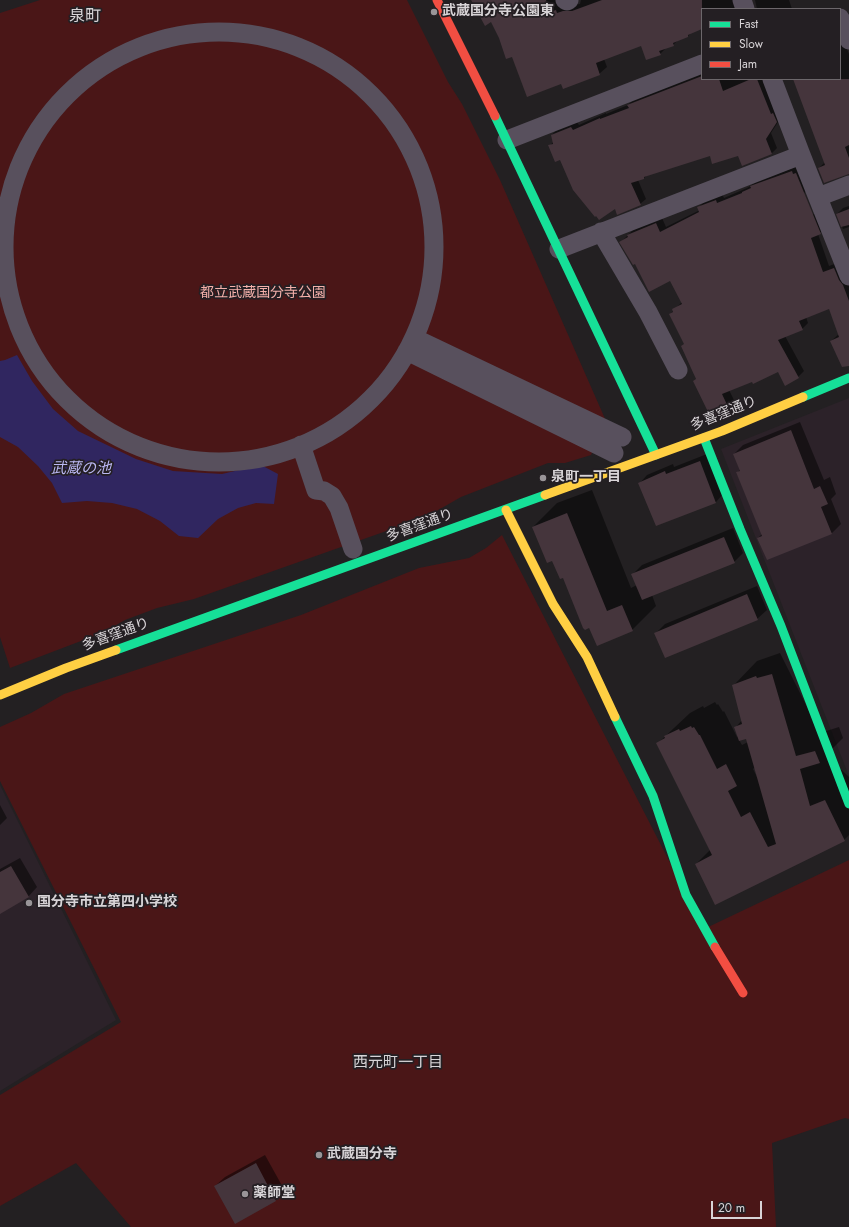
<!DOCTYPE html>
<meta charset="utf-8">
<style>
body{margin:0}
#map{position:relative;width:849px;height:1227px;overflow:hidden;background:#232022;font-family:Jost,sans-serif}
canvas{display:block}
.legend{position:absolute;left:701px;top:8px;width:140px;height:72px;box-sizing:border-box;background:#241f23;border:1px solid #6c676b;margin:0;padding:5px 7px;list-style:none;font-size:12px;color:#d8d4d7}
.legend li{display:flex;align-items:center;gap:8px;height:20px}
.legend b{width:20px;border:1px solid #6c676b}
.scale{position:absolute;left:711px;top:1201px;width:51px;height:18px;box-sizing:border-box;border:2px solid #d8d4d7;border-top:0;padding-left:5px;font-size:12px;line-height:14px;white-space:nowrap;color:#d8d4d7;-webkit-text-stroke:3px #241f23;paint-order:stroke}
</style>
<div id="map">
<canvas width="849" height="1227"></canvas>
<ul class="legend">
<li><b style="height:5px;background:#16e098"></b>Fast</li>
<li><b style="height:5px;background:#ffcf43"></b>Slow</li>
<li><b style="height:5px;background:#f24e42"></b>Jam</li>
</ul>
<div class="scale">20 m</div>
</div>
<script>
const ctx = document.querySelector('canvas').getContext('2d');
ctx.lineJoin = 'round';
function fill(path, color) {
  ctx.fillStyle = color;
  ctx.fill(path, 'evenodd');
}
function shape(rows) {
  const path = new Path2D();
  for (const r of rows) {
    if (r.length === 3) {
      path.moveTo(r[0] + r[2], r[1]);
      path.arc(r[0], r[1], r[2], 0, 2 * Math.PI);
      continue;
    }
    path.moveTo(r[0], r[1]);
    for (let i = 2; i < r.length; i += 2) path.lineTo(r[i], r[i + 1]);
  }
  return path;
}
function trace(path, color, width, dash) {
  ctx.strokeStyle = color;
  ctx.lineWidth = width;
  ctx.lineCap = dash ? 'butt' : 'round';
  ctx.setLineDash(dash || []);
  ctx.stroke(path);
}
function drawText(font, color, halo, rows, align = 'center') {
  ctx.font = font + ' Jost,"Noto Sans JP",sans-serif';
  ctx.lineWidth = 3.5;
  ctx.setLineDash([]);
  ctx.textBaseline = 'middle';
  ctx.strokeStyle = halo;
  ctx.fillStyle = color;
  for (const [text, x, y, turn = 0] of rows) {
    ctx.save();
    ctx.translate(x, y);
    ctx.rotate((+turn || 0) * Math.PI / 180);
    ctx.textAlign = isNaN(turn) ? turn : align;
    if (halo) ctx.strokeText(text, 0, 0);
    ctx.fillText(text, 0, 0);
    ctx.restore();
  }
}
const built = shape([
 [849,398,849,776,721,449],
 [0,785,116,1020,0,1091]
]);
const green = shape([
 [40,0,407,0,448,82,462,104,500,180,606,421,591,455,565,463,548,463,461,497,426,517,194,599,157,608,125,620,102,633,10,668,0,637,0,13],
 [502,535,704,929,849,860,849,1119,845,1118,772,1143,776,1227,131,1227,76,1163,0,1206,0,1095,121,1022,0,781,0,727,31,713,64,694,301,615,419,568,469,558,486,548]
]);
const water = shape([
 [17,355,32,381,53,409,78,431,136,459,173,471,222,474,261,465,278,474,274,504,256,503,238,508,218,519,198,538,179,536,160,521,137,509,112,503,87,501,62,503,52,483,38,466,18,447,0,437,0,361,5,360]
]);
const shadow = shape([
 [471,0,564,0,574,5,580,4,581,0,740,0,744,9,702,9,702,28,692,32,688,36,679,39,673,45,667,47,660,54,642,44,604,59,607,67,599,74,562,83,500,38,492,21,485,24],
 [755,0,789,0,792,9,757,9],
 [840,23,841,33,849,54,849,173,819,168,825,162,794,79,840,79],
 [702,73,702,79,764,79,782,116,771,133,777,148,771,154,710,155,647,175,644,178,638,180,646,199,640,204,615,207,561,159,550,146,553,142,552,135,557,129,577,122,579,125,606,113,606,114,628,105,634,99],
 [798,166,810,187,804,193,784,225,820,212,826,228,818,234,829,266,840,262,849,279,849,358,831,341,839,334,829,308,806,317,808,323,802,329,785,336,804,371,798,377,778,370,729,390,735,402,729,408,712,417,696,379,685,344,670,314,682,302,670,280,635,263,621,242,634,229,662,218,666,227,700,210,699,207,705,201,722,194,724,198,747,188,758,181],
 [849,206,849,227,843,229,837,214,843,208],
 [800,422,824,480,830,477,836,494,831,499,841,524,832,533,767,559,758,538,762,534,737,473,740,470,734,454,743,445],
 [707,454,723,494,716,502,657,525,640,483,647,475,673,464,674,467],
 [592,490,631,588,637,585,632,575,642,565,733,528,743,553,734,562,652,595,656,606,632,630,597,644,564,577,533,527,557,503],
 [757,586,767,610,757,619,656,633,665,624],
 [780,653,820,733,839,727,843,738,826,755,849,777,849,835,844,840,696,864,710,850,658,743,690,713,703,706,704,708,715,702,717,705,718,704,723,712,724,711,737,737,738,736,736,727,742,720,733,686,757,661],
 [747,738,748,742,742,745,739,740],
 [755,767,757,777,753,769],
 [0,805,7,818,0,825],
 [20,858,37,887,28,897,0,913,0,869],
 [265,1155,285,1191,276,1200,215,1186,225,1177]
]);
const building = shape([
 [471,0,546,0,550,12,556,10,557,13,563,11,572,11,602,0,702,0,702,29,688,35,688,37,673,43,674,46,659,51,661,55,646,60,641,46,596,63,600,75,563,89,561,84,527,97,512,57,506,59,499,38,491,22,485,26],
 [702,76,702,79,719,79,723,91,751,79,757,79,771,114,773,113,777,122,766,139,772,154,742,166,738,156,712,164,710,156,644,177,644,179,631,183,641,205,617,215,615,209,599,220,596,216,595,217,573,190,560,160,555,162,548,145,553,144,551,135,571,127,573,130,600,118,600,119,629,108,627,105],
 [793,79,849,79,849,145,845,147,849,158,849,174,824,183,818,168,825,165],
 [792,171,793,174,796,173,821,234,811,238,823,272,834,268,839,280,843,285,849,301,849,366,842,367,830,341,839,337,829,309,799,321,803,330,778,340,799,378,785,386,778,372,753,384,752,382,722,394,729,409,711,418,693,381,696,379,681,346,684,344,669,314,673,312,672,309,682,304,670,281,649,292,635,264,633,265,619,242,628,237,627,235,656,223,660,232,699,212,697,207,716,200,717,203,742,193,742,192,751,188,750,186],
 [849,209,849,225,841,227,836,214],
 [791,430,814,489,820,486,828,504,821,507,832,534,767,560,757,538,762,536,736,472,740,471,733,454],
 [700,461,716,503,656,526,638,483,665,471,666,474],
 [567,513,607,611,622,605,633,631,597,646,589,628,585,630,583,628,563,578,560,579,552,561,547,563,532,527],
 [724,537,735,563,642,600,631,574],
 [747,594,758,620,665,658,654,633],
 [772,674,796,756,815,751,820,763,800,769,810,806,825,800,845,841,715,905,695,864,712,855,656,743,665,738,664,736,679,729,680,731,691,726,692,728,694,727,699,735,700,735,717,769,726,764,737,786,728,791,741,817,750,812,768,847,776,844,746,739,739,741,734,727,742,724,732,685,756,676,757,678],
 [11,866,29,897,0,914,0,872],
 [256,1163,276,1201,235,1224,214,1186]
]);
const street = shape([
 [565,0,567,1,569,0],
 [742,0,745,9],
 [840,18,849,40],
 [219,247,215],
 [772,79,801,155,849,276],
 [507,140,702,64],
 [818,197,849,185],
 [601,232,648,312,678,370],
 [559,249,801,155],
 [414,338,622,437],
 [407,351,614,453],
 [301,445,316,490,324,491,332,496,339,508,353,549]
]);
const fast = shape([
 [495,116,656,455],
 [803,397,849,378],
 [704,438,740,529,781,626,849,804],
 [116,650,545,495],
 [615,717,653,796,686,895,715,947]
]);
const slow = shape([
 [545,495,722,431,803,397],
 [506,510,553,604,587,657,615,717],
 [0,695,66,668,116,650]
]);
const jam = shape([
 [437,0,495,116],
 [715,947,743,993]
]);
const markers = [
 [434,12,4,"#999598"],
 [543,478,4,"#999598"],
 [29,903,4,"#999598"],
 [319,1155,4,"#999598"],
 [245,1194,4,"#999598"]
];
const poiNames = [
 ["武蔵国分寺公園東",442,12],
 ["泉町一丁目",551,478],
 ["国分寺市立第四小学校",37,903],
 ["武蔵国分寺",327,1155],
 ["薬師堂",253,1194]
];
const parkNames = [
 ["都立武蔵国分寺公園",263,294]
];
const streetNames = [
 ["多喜窪通り",724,414,-22],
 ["多喜窪通り",420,526,-20],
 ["多喜窪通り",116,635,-20]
];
const waterNames = [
 ["武蔵の池",81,469]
];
const neighbourhoodNames = [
 ["西元町一丁目",398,1063]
];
const quarterNames = [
 ["泉町",85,17]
];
fill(built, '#2c2229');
fill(green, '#4a1617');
fill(water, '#302660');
fill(shadow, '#0007');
fill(building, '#45353c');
trace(street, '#58505d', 19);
trace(fast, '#16e098', 9);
trace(slow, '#ffcf43', 9);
trace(jam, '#f24e42', 9);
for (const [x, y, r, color] of markers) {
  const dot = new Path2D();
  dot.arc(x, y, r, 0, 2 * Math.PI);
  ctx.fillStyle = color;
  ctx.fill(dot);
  trace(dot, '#241f23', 1.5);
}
drawText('bold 14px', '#d8d4d7', '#241f23', poiNames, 'left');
drawText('14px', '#f4b0aa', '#241f23', parkNames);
drawText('14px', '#d8d4d7', '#241f23', streetNames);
drawText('italic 15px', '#bbb8f3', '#241f23', waterNames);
drawText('15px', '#d8d4d7', '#241f23', neighbourhoodNames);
drawText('16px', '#d8d4d7', '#241f23', quarterNames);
</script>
